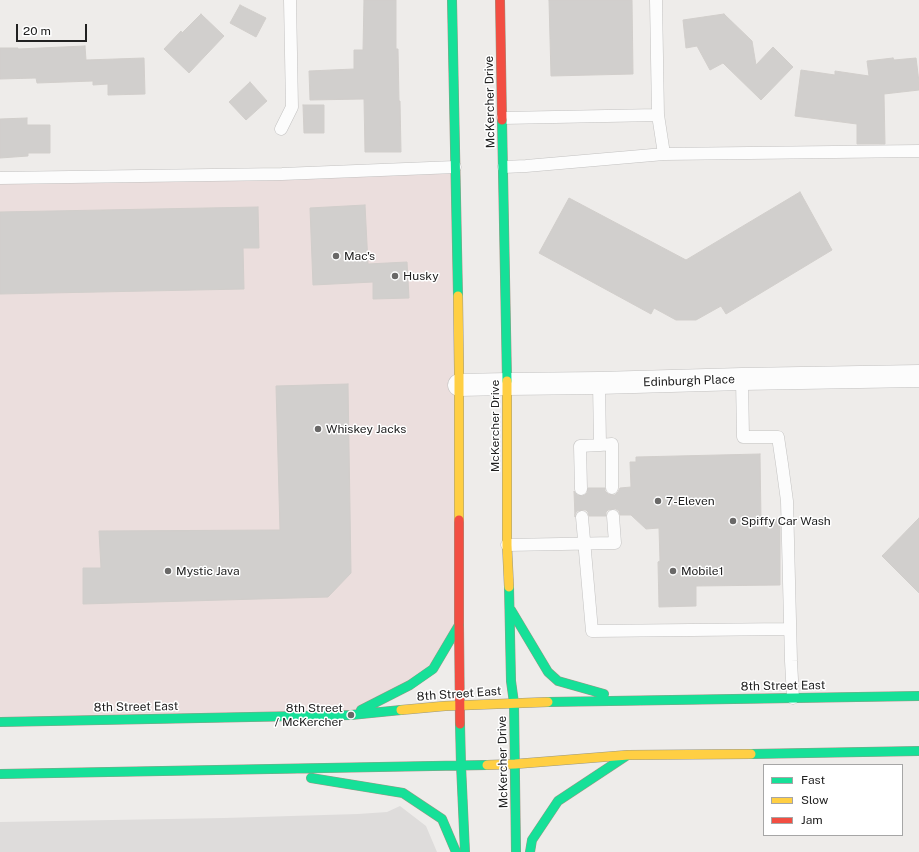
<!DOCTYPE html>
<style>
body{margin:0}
#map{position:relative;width:919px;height:852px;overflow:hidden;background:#eeecea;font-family:"Public Sans",sans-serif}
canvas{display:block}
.legend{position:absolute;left:763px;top:764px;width:140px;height:72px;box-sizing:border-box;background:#fff;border:1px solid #a6a6a6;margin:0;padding:5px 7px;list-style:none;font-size:12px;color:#212121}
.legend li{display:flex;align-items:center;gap:8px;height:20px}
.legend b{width:20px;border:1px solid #a6a6a6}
.scale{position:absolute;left:16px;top:24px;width:71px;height:18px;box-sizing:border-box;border:2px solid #212121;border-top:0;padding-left:5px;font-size:12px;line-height:14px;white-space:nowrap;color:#212121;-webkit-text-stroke:3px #fff;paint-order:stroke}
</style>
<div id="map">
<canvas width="919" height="852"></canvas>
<ul class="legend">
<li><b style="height:5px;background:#16e098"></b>Fast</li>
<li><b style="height:5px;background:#ffcf43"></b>Slow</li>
<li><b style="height:5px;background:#f24e42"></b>Jam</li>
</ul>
<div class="scale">20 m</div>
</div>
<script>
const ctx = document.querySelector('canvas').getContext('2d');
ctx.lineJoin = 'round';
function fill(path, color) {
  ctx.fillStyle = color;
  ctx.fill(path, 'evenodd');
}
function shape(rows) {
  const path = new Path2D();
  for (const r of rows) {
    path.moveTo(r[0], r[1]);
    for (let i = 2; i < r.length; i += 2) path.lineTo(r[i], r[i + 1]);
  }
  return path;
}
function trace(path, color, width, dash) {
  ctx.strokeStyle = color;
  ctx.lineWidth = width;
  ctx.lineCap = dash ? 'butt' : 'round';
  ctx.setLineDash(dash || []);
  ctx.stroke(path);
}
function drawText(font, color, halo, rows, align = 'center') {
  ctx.font = font + ' "Public Sans",sans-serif';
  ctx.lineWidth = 3;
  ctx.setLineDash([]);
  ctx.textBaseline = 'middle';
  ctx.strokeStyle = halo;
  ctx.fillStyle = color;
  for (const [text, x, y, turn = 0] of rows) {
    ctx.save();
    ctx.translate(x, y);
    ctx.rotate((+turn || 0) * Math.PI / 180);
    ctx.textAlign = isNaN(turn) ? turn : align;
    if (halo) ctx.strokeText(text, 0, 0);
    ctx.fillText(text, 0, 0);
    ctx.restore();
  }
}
const residential = shape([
 [400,806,426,826,437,852,0,852,0,822,224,818,358,814,387,812]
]);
const commercial = shape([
 [455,167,459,625,433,669,351,715,0,722,0,178]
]);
const building = shape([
 [364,0,396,0,396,49,398,49,399,101,400,101,401,152,365,152,364,99,310,100,309,71,354,69,354,50,363,50,364,0],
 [549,0,632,0,633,74,551,76,549,0],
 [240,5,266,18,256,37,230,23,240,5],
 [201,14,224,36,189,73,164,49,181,31,182,33,201,14],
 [724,14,752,41,756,65,773,47,793,67,761,100,723,63,710,70,697,46,686,48,683,20,724,14],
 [85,46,86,60,144,58,145,94,108,95,108,84,93,85,93,81,37,83,36,78,0,79,0,48,18,48,18,49,85,46],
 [893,58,894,60,916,58,919,82,919,90,884,94,885,144,857,144,857,124,795,116,801,70,835,75,835,71,869,76,867,61,893,58],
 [250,82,267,101,246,120,229,102,250,82],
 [303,105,324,105,324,133,304,133,303,105],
 [27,118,27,125,50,125,50,153,28,153,28,156,0,158,0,119,27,118],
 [800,192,832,250,726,314,721,306,696,320,676,320,654,308,651,314,539,253,569,198,686,260,800,192],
 [365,205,368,264,407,262,409,298,373,299,373,282,313,285,310,208,365,205],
 [258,207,259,248,243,248,244,289,0,294,0,212,258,207],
 [348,384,351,573,328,597,83,604,83,568,101,568,99,531,280,530,276,386,348,384],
 [760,454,761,520,780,519,780,585,696,586,696,606,659,607,658,562,660,561,659,528,646,529,631,515,620,515,619,511,616,509,613,509,608,510,606,512,606,516,589,516,588,512,586,510,582,510,577,511,575,514,575,517,574,491,577,495,582,496,585,495,587,493,588,488,605,488,605,491,608,494,612,495,615,495,618,492,620,488,631,487,630,462,636,462,636,457,760,454],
 [919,518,919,593,882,556,919,518]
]);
const lane = shape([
 [656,0,658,115,664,154],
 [503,118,658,115],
 [281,129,292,107,290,0],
 [504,167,526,166,664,154,919,151],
 [0,178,282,174,455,167],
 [742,379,743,437,778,437,782,464,787,501,791,661,793,698],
 [600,445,612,444,612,488],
 [581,489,580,446,600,445,599,383],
 [582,517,592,631,790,629],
 [507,545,615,543,613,516]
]);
const street = shape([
 [459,385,507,384,599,383,742,379,919,376]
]);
const fast = shape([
 [452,0,458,296],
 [502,120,507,381],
 [509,587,511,681,514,703,516,852],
 [511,610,548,672,558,681,604,694],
 [548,702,919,696],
 [361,710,410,685,433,669,459,625],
 [0,722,351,715,401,710],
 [460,724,461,765,465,852],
 [751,754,919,751],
 [0,774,487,765],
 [311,778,403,793,442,819,456,852],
 [530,852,532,840,558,801,626,756]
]);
const slow = shape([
 [458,296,459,370,459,520],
 [507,381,507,545,509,587],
 [401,710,445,706,548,702],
 [487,765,515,764,628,755,751,754]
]);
const jam = shape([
 [500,0,502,120],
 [459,520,459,625,460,724]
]);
const markers = [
 [336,256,4,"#696867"],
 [395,276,4,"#696867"],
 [318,429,4,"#696867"],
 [658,501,4,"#696867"],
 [733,521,4,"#696867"],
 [168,571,4,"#696867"],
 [673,571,4,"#696867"],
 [351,715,4,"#696867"]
];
const streetNames = [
 ["McKercher Drive",490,102,-91],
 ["Edinburgh Place",689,381,-2],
 ["McKercher Drive",495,426,-90],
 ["8th Street East",783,686,-1],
 ["8th Street East",459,694,-4],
 ["8th Street East",136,707,-1],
 ["McKercher Drive",503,762,-91]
];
const poiNames = [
 ["Mac's",344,256],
 ["Husky",403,276],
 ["Whiskey Jacks",326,429],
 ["7-Eleven",666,501],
 ["Spiffy Car Wash",741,521],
 ["Mystic Java",176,571],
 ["Mobile1",681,571],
 ["8th Street",343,708,"right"],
 ["/ McKercher",343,722,"right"]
];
fill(residential, '#dedcdb');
fill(commercial, '#ebdedd');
fill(building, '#d1cfcd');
trace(building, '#d1cecb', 1);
trace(lane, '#c2c1c0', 13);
trace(street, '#c2c1c0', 23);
trace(fast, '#989783', 10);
trace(slow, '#989783', 10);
trace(jam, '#989783', 10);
trace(lane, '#fcfcfc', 12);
trace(street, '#fcfcfc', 22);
trace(fast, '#16e098', 9);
trace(slow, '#ffcf43', 9);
trace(jam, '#f24e42', 9);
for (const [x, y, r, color] of markers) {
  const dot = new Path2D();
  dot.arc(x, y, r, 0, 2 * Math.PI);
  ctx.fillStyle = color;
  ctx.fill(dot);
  trace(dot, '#fff', 1.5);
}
drawText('12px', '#212121', '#fff', streetNames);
drawText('12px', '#212121', '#fff', poiNames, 'left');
</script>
